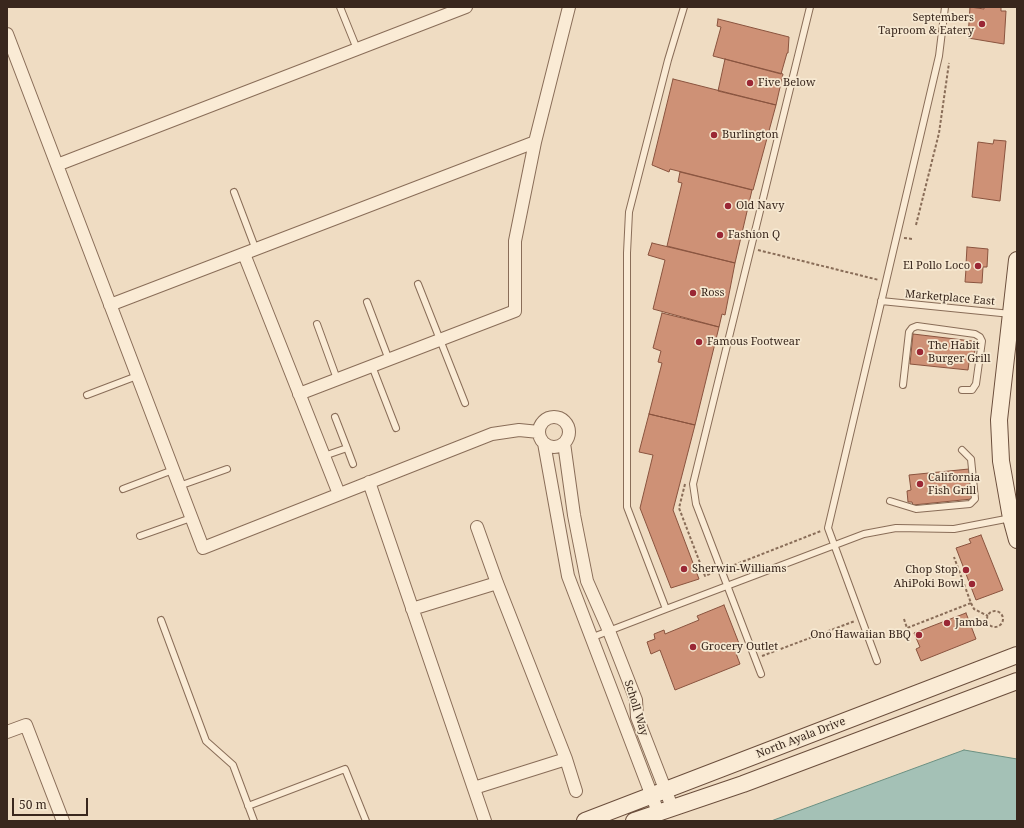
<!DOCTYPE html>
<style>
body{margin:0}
#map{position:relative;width:1024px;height:828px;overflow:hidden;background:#efdcc2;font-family:"Noto Serif",serif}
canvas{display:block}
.frame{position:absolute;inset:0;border:8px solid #39271d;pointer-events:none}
.scale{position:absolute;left:12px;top:798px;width:76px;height:18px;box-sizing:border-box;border:2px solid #39271d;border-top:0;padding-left:5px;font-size:12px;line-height:14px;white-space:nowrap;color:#39271d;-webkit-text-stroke:3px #f6e8d1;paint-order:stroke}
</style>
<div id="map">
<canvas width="1024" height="828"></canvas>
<div class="frame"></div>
<div class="scale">50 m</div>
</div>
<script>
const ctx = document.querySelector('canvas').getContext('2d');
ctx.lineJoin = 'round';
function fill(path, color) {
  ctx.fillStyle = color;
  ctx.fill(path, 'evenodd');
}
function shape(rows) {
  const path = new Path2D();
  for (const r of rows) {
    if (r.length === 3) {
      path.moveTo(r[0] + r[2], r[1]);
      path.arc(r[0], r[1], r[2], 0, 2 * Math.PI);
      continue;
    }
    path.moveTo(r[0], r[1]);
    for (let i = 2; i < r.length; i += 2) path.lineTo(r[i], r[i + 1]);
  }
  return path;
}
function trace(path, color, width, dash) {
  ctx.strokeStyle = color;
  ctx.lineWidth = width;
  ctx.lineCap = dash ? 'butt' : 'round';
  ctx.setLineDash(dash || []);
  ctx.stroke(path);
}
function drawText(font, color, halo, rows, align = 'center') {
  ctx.font = font + ' "Noto Serif",serif';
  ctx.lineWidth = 3.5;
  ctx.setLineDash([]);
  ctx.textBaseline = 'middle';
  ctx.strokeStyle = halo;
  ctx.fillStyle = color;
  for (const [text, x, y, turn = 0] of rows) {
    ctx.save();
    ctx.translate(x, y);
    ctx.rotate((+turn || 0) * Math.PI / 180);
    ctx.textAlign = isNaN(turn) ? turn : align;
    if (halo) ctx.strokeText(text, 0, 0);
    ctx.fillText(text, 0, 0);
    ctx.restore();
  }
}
const water = shape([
 [964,750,1017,759,1017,821,771,821,964,750]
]);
const building = shape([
 [970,7,984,9,984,7,1001,7,1001,11,1006,11,1004,44,968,38,970,7],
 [718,19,789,37,788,53,787,53,781,74,713,56,721,27,717,26,718,19],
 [725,59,783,74,776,105,718,91,725,59],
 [673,79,776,105,753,190,670,169,669,172,652,165,673,79],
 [994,140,1006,141,1000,201,972,197,978,142,993,144,994,140],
 [680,172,752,190,735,263,667,246,682,183,678,182,680,172],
 [652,243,735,263,725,315,722,314,719,327,653,309,665,260,648,255,652,243],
 [967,247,988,249,987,267,983,267,982,283,965,282,966,269,968,269,968,265,966,264,967,247],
 [662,313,719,327,695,425,649,414,662,363,658,362,661,351,653,348,662,313],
 [913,334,972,341,971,343,976,343,974,356,970,355,968,370,910,364,913,334],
 [649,414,695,425,673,510,699,579,671,588,640,508,653,455,639,452,649,414],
 [969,469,972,499,913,505,912,502,908,502,907,491,911,490,909,475,969,469],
 [981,535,1003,590,976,600,956,548,971,543,969,539,981,535],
 [724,605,740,646,734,648,740,664,675,690,660,650,651,654,647,642,655,639,654,634,664,630,665,634,699,620,697,616,724,605],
 [966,613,976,639,921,661,916,649,920,647,914,633,966,613]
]);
const path = shape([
 [916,225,939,133,949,63],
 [904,238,913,239],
 [758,250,879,280],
 [685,484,679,508,705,576,714,572],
 [729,567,821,531],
 [971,603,974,609,988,616],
 [995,619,8],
 [904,619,907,628,971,603,954,557],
 [762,656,855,621]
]);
const lane = shape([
 [340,7,357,49],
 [234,192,256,250],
 [418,284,465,403],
 [881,301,1011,314],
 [367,302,389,360],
 [317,324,337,379],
 [372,366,396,428],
 [903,385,909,332,912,328,917,326,975,334,980,337,982,341,976,384,972,390,962,390],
 [87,395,137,376],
 [347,448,353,464],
 [324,456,347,448,335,417],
 [179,486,227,469],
 [123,489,173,470],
 [890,501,916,509,970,504,975,499,971,459,962,450],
 [140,536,191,518],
 [666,609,864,534,896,528,954,529,1011,518],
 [161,620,206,741,233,765,254,821],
 [593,637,666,609,627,507,627,253,629,212,668,60,684,7],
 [877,661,828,528,939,56,945,7],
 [761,674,696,504,693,484,810,7],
 [248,806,345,769,366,821]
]);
const street = shape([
 [7,34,203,548,492,434,519,430,539,432],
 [57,165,466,7],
 [244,254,339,494],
 [110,305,535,142],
 [299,394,515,311,515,241,535,142,569,7],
 [554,432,15],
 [544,443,568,576,658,812],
 [564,443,574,515,587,581,609,631,636,700,637,717,672,807],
 [369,482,485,821],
 [477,527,497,583,566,759,576,791],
 [412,609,497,583],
 [7,732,26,725,63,821],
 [474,788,566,759]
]);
const secondary = shape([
 [1017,260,999,420,1001,461,1011,518,1017,540],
 [585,821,1017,655],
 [634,821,743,784,1017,681]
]);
const markers = [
 [982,24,4,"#9a2735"],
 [750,83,4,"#9a2735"],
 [714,135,4,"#9a2735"],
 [728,206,4,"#9a2735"],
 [720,235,4,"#9a2735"],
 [978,266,4,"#9a2735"],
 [693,293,4,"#9a2735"],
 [699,342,4,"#9a2735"],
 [920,352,4,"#9a2735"],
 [920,484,4,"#9a2735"],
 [684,569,4,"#9a2735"],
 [966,570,4,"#9a2735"],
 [972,584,4,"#9a2735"],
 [947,623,4,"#9a2735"],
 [919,635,4,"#9a2735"],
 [693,647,4,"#9a2735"]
];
const poiNames = [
 ["Septembers",974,18,"right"],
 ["Taproom & Eatery",974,31,"right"],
 ["Five Below",758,83],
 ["Burlington",722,135],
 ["Old Navy",736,206],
 ["Fashion Q",728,235],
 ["El Pollo Loco",970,266,"right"],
 ["Ross",701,293],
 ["Famous Footwear",707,342],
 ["The Habit",928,346],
 ["Burger Grill",928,359],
 ["California",928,478],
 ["Fish Grill",928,491],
 ["Sherwin-Williams",692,569],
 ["Chop Stop",958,570,"right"],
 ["AhiPoki Bowl",964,584,"right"],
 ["Jamba",955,623],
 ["Ono Hawaiian BBQ",911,635,"right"],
 ["Grocery Outlet",701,647]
];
const streetNames = [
 ["Marketplace East",950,298,5],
 ["Scholl Way",636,708,73],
 ["North Ayala Drive",801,738,-21]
];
fill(water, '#a4c1b6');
trace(water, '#6b9082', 1);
fill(building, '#ce9176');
trace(building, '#89533e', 1);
trace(lane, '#896d58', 8);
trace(street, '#896d58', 14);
trace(secondary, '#6b4e3c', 18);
trace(path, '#896d58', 2, [3, 2]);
trace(lane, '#faebd5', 6);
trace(street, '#faebd5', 12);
trace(secondary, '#faebd5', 16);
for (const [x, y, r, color] of markers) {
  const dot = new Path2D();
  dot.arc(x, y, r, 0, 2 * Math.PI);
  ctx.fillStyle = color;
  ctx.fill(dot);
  trace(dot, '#f6e8d1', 1.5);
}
drawText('11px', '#39271d', '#f6e8d1', poiNames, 'left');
drawText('11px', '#39271d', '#f6e8d1', streetNames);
</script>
